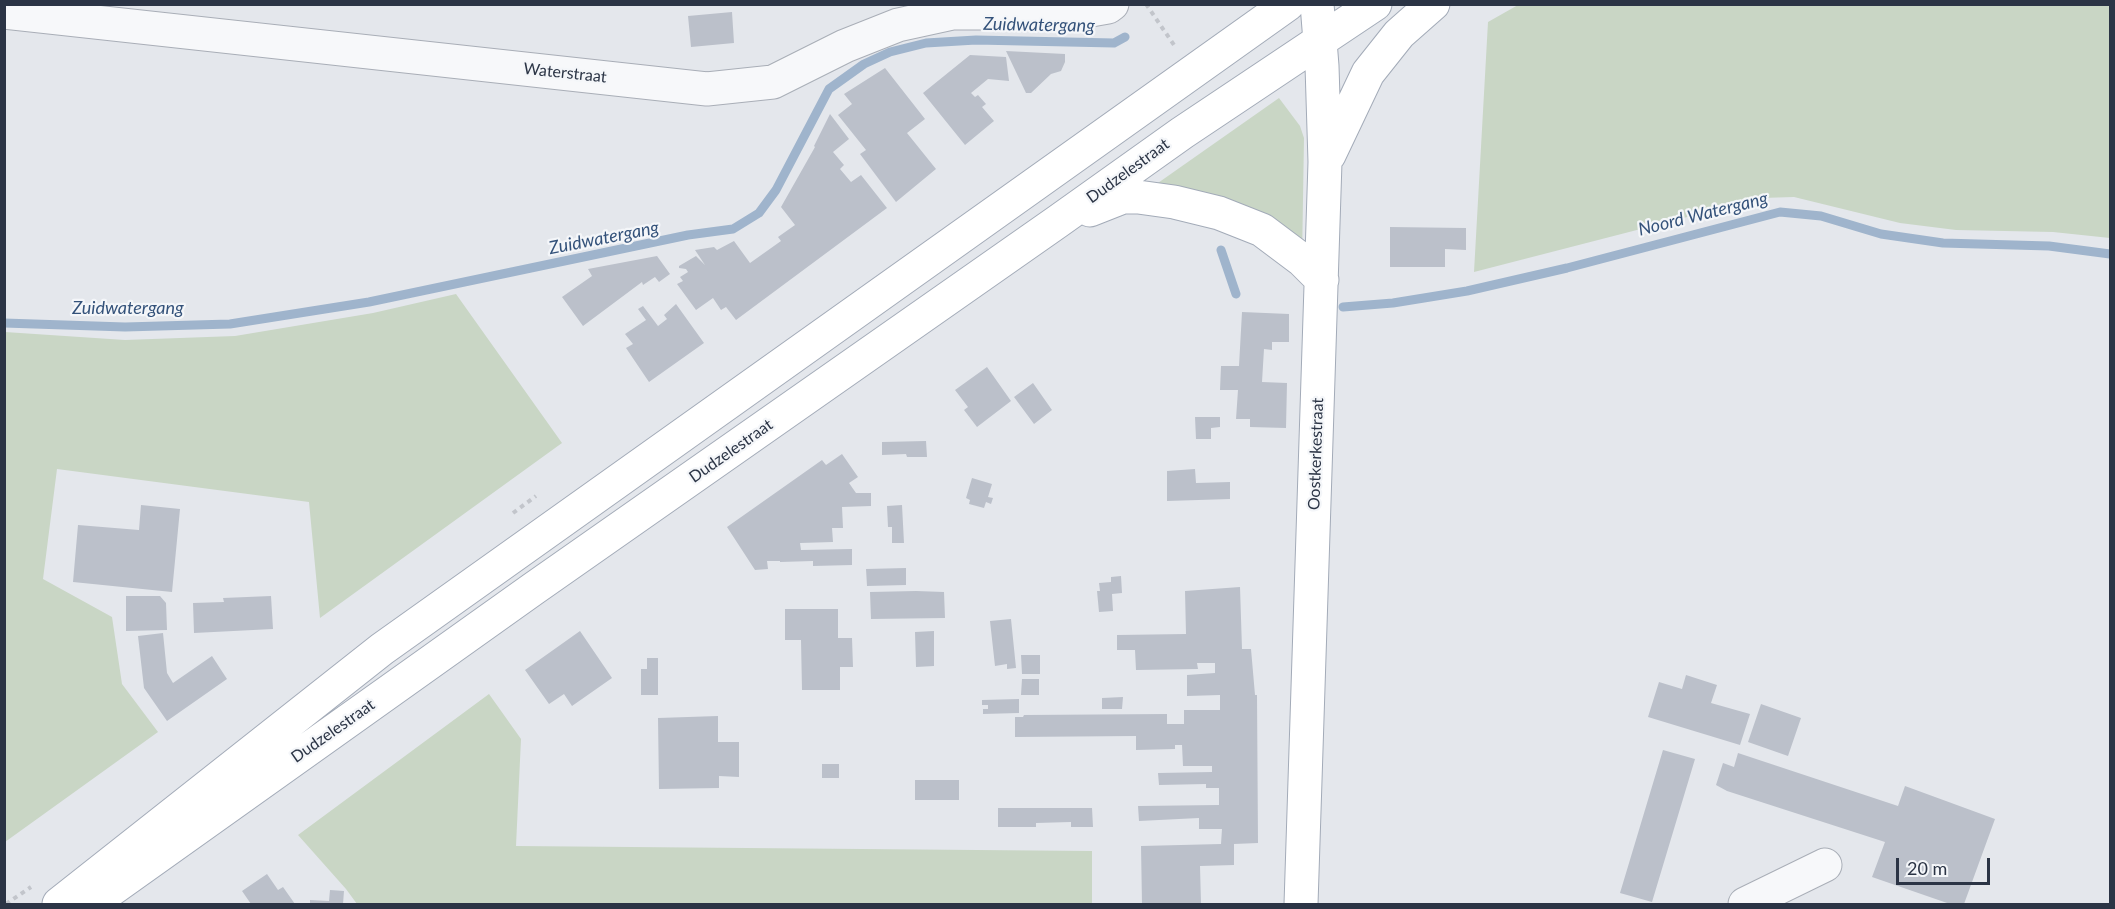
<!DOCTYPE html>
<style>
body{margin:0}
#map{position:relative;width:2115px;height:909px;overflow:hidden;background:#e4e7ec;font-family:Lato,sans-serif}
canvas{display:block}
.frame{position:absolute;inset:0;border:6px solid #2b3445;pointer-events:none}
.scale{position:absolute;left:1896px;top:858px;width:94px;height:27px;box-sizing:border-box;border:3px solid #2b3445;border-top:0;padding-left:8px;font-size:18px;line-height:21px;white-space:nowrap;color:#2b3445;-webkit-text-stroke:4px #f4f6f9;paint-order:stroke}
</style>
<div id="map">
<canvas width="2115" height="909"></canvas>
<div class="frame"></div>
<div class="scale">20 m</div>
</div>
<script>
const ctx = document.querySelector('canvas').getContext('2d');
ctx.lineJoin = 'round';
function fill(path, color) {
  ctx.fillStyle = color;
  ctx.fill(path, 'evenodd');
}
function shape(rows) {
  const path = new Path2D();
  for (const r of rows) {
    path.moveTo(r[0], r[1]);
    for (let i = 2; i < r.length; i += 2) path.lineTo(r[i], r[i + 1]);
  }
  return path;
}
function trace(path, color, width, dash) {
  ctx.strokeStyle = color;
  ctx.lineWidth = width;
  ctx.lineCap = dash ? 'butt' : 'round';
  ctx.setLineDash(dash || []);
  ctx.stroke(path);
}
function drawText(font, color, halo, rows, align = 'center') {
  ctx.font = font + ' Lato,sans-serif';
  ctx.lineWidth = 4.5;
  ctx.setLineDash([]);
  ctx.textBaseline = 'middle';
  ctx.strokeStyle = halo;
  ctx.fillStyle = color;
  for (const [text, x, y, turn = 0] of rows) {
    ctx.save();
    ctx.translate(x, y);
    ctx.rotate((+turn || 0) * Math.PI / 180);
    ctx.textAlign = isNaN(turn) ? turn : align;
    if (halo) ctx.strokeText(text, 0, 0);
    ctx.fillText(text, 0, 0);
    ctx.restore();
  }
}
const green = shape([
 [1518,5,2110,5,2110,238,2053,232,1956,230,1900,223,1794,197,1761,198,1474,272,1488,22],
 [1279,98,1300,126,1304,138,1302,260,1138,197],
 [456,294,562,443,320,618,309,502,57,469,43,579,112,617,122,684,158,732,5,842,5,332,125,340,235,336,373,313],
 [489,694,521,739,516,846,1092,851,1092,904,357,904,346,889,298,835]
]);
const stream = shape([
 [1221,250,1236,294],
 [1343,307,1393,303,1467,291,1567,268,1780,212,1821,216,1881,234,1943,243,2049,246,2110,254],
 [4,323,125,327,230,324,369,302,688,235,733,229,759,213,776,190,829,89,864,64,890,52,926,43,976,40,1114,43,1125,37]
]);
const building = shape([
 [732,12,734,43,691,47,688,16],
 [1006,51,1065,54,1065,62,1061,71,1051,74,1031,93,1026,93],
 [970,55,1006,57,1009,81,988,79,971,93,975,97,978,95,986,104,982,107,994,121,965,145,923,93],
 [885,68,925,119,907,133,936,169,896,202,860,154,866,150,838,115,852,104,844,94],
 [830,114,849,139,833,152,844,165,840,169,851,182,861,175,887,208,736,320,726,307,721,310,713,298,696,310,677,284,683,281,680,277,688,272,686,269,679,268,679,266,696,256,705,265,695,250,714,247,717,250,734,241,750,263,781,241,778,237,795,225,781,207,815,147,814,146],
 [1390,227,1466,228,1466,250,1445,249,1445,267,1390,267],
 [657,256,670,274,659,282,655,277,643,285,642,282,583,326,562,297,592,276,588,269],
 [676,304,704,343,649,382,626,348,633,344,625,334,646,320,638,309,643,306,658,326,667,319,664,315],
 [1242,312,1289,314,1289,342,1272,342,1272,350,1264,349,1262,382,1287,383,1286,428,1250,427,1250,419,1236,419,1238,390,1220,390,1221,366,1239,366],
 [987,367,1011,401,977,427,964,410,968,407,955,390],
 [1033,383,1052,410,1034,424,1014,397],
 [1195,417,1220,417,1220,427,1211,428,1211,439,1196,439],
 [926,441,927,457,907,457,906,454,882,455,882,442],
 [842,454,858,477,849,483,856,493,871,493,871,506,842,507,843,528,832,528,833,542,800,543,801,550,852,549,852,565,813,566,813,561,780,562,780,561,767,561,768,569,755,570,727,527,822,460,826,465],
 [1195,469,1196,483,1230,482,1230,499,1167,501,1167,471],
 [972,478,992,484,988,497,993,498,991,504,986,502,984,508,969,504,970,500,966,498],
 [141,505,180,509,172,592,73,582,78,525,139,530],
 [902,505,904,543,892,543,892,527,888,527,887,506],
 [906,568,906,585,867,586,866,569],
 [1121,576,1122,593,1112,594,1113,611,1099,612,1097,591,1100,591,1099,583,1111,582,1111,577],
 [1240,587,1242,649,1251,649,1255,695,1257,695,1258,843,1234,844,1234,865,1200,866,1201,904,1142,904,1141,846,1221,844,1222,829,1199,829,1199,818,1139,821,1138,806,1219,805,1219,788,1206,788,1206,784,1159,785,1158,773,1212,772,1212,766,1183,766,1182,745,1175,745,1175,749,1136,750,1136,736,1015,737,1015,717,1023,717,1024,715,1167,714,1167,724,1184,724,1184,710,1220,710,1220,695,1187,696,1187,675,1215,673,1215,663,1197,663,1198,669,1136,670,1135,650,1117,650,1117,635,1186,634,1185,591],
 [916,591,944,592,945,618,871,619,870,592],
 [126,596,160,596,166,603,167,630,126,631],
 [271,596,273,629,194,633,193,603,224,602,223,598],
 [785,609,838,609,838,638,852,638,853,667,840,667,840,690,802,690,801,640,785,640],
 [1011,619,1016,668,1007,669,1007,664,995,666,990,621],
 [580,631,612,678,572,706,564,694,549,704,525,670],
 [934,631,934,666,916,667,915,632],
 [163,633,167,673,173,683,212,656,227,679,167,721,144,688,138,636],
 [1021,655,1040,655,1040,674,1022,674],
 [647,658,658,658,658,695,641,695,641,669,647,669],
 [1686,675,1717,685,1711,703,1750,714,1740,745,1648,717,1659,682,1682,689],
 [1022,679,1039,679,1039,695,1021,695],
 [1123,697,1122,709,1102,709,1102,698],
 [1019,699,1019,713,983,714,983,709,988,709,988,705,982,705,982,700],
 [1761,704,1801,718,1788,756,1748,742],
 [718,716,718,742,739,742,739,777,719,776,719,788,659,789,658,718],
 [1663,750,1695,759,1652,902,1620,893],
 [1738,753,1898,806,1905,786,1995,819,1964,904,1950,904,1872,877,1885,842,1727,791,1716,785,1723,763,1734,767],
 [822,764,839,764,839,778,822,778],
 [915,780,959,780,959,800,915,800],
 [998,808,1092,808,1093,827,1071,827,1071,822,1036,823,1036,827,998,827],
 [267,874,278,890,283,887,295,904,251,904,242,891],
 [330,890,344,891,343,904,310,904,310,900,329,901]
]);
const path = shape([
 [1146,4,1174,45],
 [513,513,536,496],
 [6,904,31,887]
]);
const minor = shape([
 [4,12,707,89,773,82,845,46,898,25,953,13,1074,13,1108,7,1112,4],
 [1745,904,1825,865]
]);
const major = shape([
 [1329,155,1368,73,1399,34,1433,4],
 [1090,210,1123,197,1138,197,1174,202,1219,213,1262,230,1302,260,1322,280],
 [59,904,382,649,1288,4],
 [91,904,533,589,1057,222,1182,133,1375,4],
 [1301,904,1325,162,1322,66,1317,4]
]);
const streetNames = [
 ["Waterstraat",565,73,6],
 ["Dudzelestraat",1128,171,-36],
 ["Dudzelestraat",731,451,-35],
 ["Oostkerkestraat",1316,454,-88],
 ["Dudzelestraat",333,731,-35]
];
const waterNames = [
 ["Zuidwatergang",1039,25,1],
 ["Noord Watergang",1703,214,-14],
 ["Zuidwatergang",604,238,-11],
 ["Zuidwatergang",128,308]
];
fill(green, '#c9d6c5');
trace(stream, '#9fb4cc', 9);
fill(building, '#bbc0ca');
trace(minor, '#a9aeb7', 35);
trace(major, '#a3abb8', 35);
trace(path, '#c2c5cb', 4, [4.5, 4.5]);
trace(minor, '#f7f8fa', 33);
trace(major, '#fff', 33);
drawText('16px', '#2b3445', '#f4f6f9', streetNames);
drawText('italic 18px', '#34527a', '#f4f6f9', waterNames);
</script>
